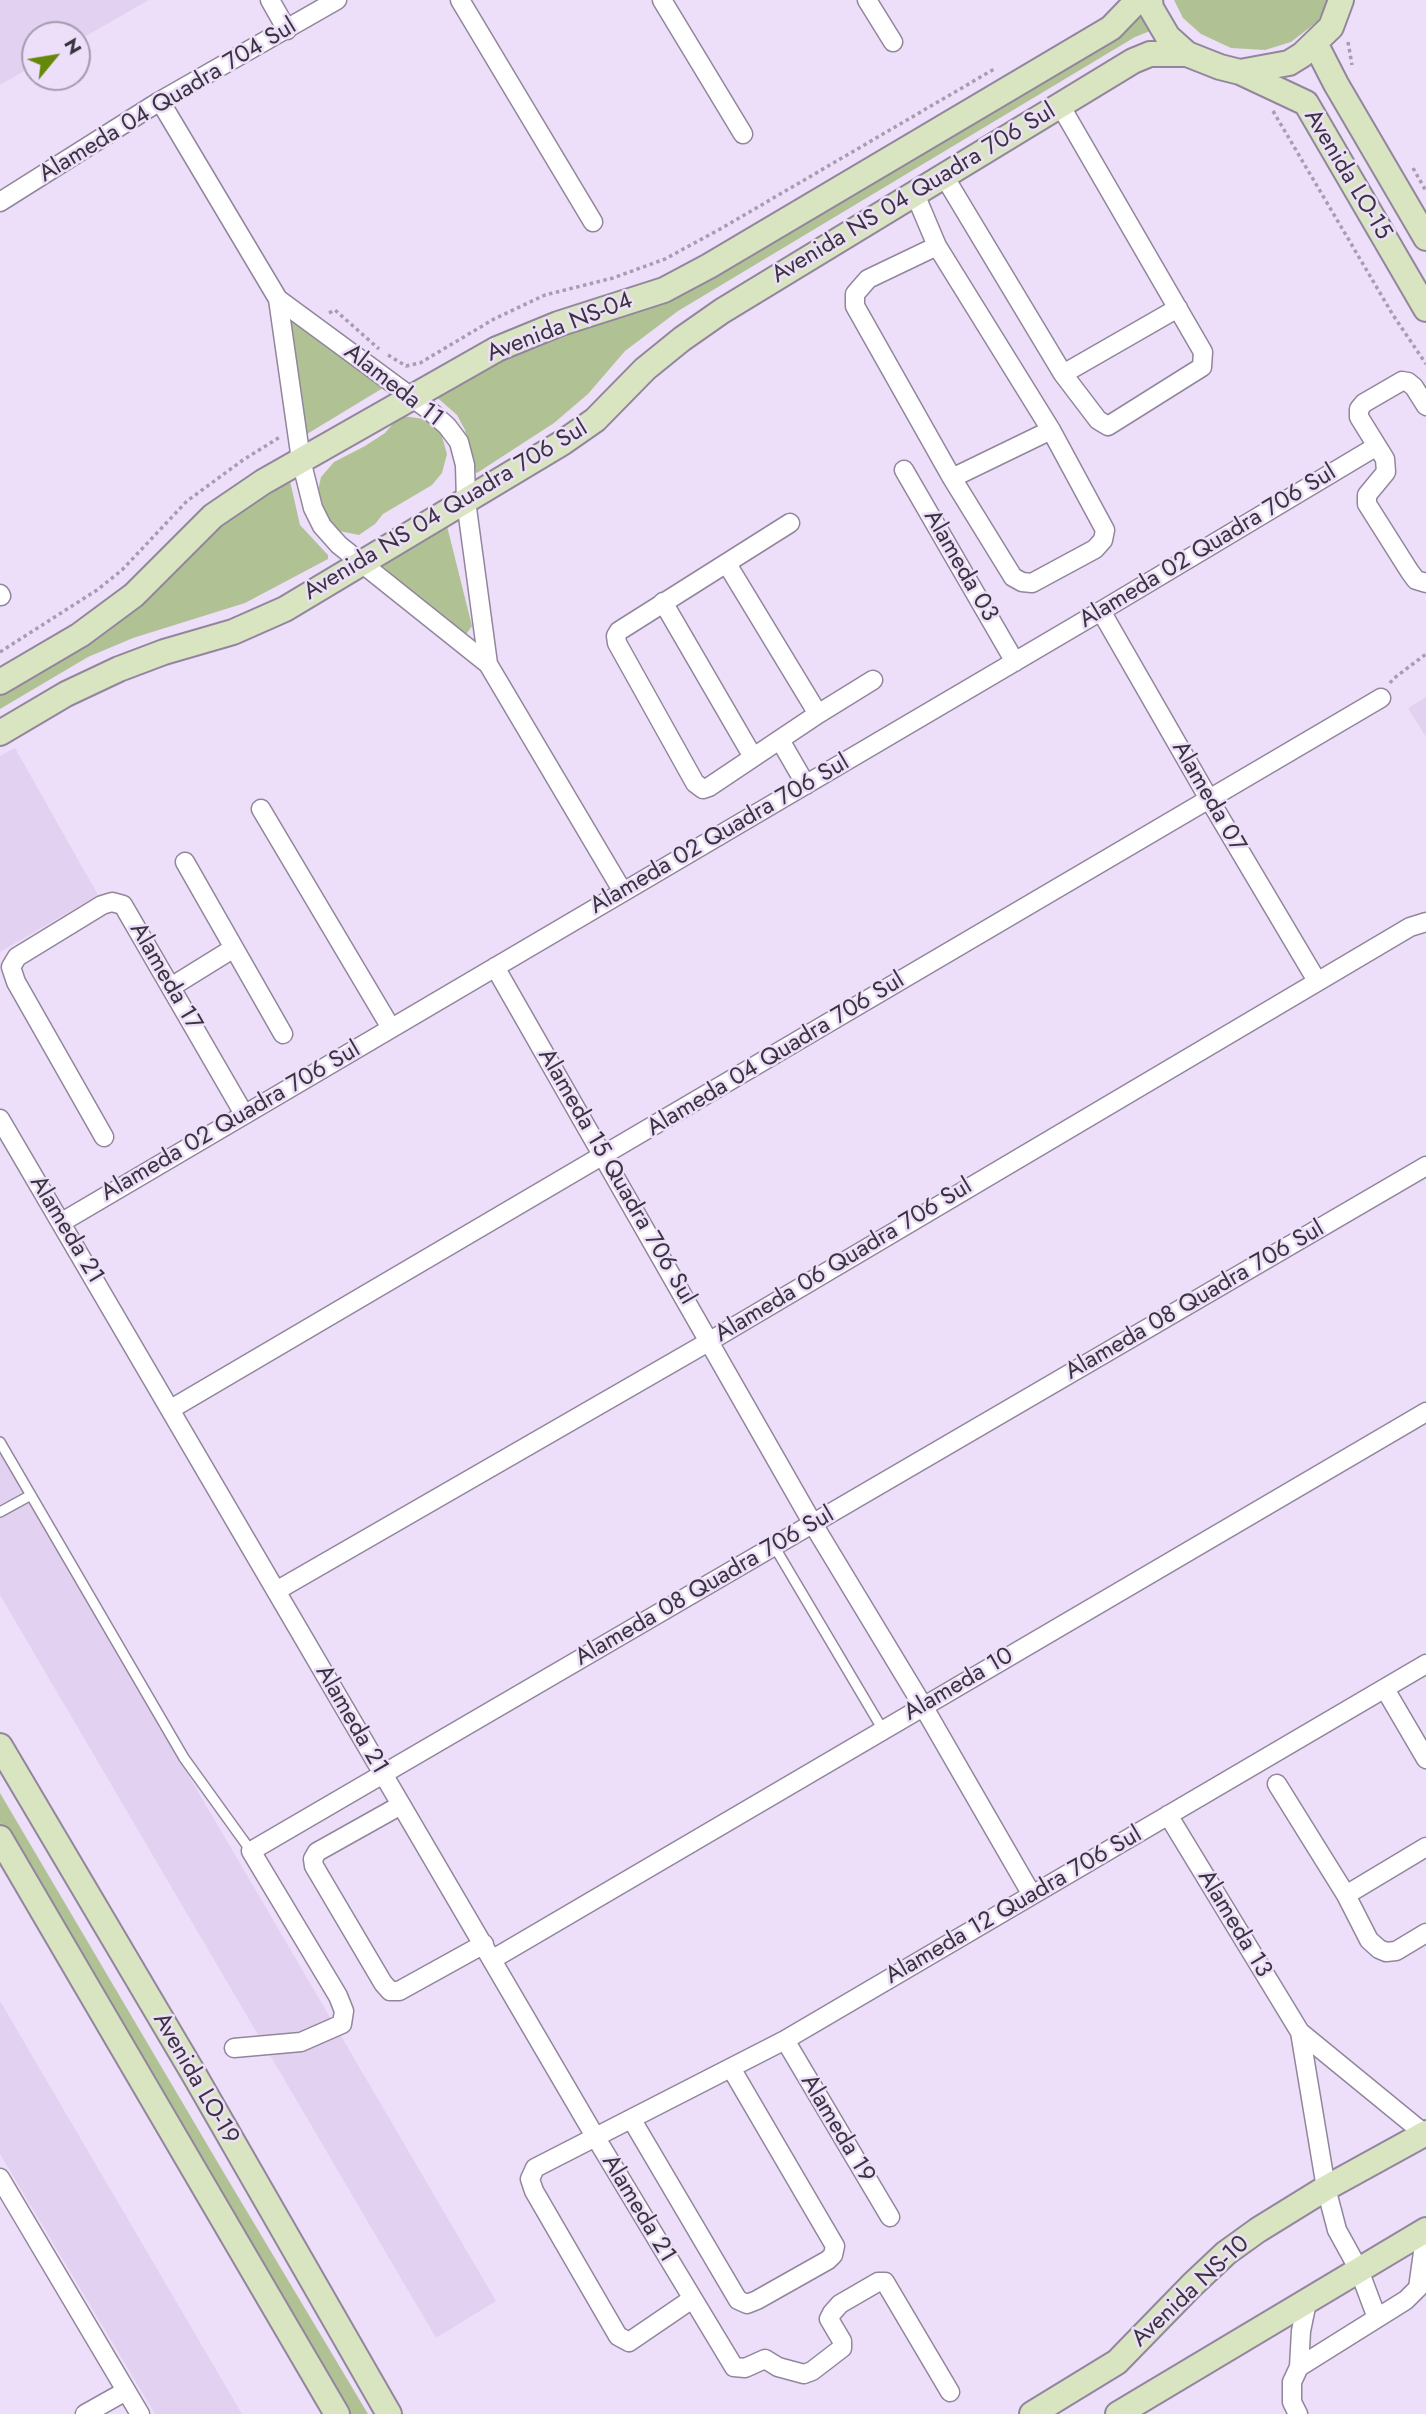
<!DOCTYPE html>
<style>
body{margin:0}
#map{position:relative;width:1426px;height:2414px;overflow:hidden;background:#eddff9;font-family:Jost,sans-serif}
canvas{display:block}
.north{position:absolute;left:21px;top:21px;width:70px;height:70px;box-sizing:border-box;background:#eddff9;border:2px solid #a59bae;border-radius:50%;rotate:60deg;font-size:19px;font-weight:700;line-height:28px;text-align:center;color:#39343e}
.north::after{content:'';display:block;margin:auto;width:24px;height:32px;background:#66880a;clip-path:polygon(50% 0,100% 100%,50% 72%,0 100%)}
</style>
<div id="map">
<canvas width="1426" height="2414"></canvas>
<div class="north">N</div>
</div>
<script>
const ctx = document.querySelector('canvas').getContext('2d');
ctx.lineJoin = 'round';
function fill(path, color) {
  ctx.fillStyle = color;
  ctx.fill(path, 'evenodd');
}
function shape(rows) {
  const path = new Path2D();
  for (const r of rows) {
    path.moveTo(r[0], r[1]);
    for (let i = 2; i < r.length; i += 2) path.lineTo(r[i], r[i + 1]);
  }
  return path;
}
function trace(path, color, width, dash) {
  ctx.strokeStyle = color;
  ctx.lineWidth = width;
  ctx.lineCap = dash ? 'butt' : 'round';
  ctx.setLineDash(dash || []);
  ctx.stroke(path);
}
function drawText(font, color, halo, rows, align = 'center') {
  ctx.font = font + ' Jost,sans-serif';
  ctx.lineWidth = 5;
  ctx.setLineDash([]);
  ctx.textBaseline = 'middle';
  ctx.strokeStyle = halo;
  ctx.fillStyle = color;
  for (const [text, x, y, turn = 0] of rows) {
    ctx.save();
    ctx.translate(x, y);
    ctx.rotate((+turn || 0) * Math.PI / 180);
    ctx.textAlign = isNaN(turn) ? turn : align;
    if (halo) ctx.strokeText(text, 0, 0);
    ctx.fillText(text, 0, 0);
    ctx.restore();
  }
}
const built = shape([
 [0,0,149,0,77,41,77,35,35,35,35,65,0,85],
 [1426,697,1426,737,1408,708],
 [15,748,98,895,0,952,0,756],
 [0,1453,496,2301,436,2338,0,1595],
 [0,2001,242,2414,155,2414,0,2154]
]);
const green = shape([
 [1174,0,1329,0,1318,21,1291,42,1265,50,1231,48,1201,34,1183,18],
 [1144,8,1155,29,1135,37,678,311,625,351,588,394,554,423,477,473,472,468,465,430,457,415,433,394,509,352,598,322],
 [280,303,385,385,383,388,302,437],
 [403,416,424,419,441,433,447,454,442,473,432,485,383,514,375,524,359,535,339,531,324,518,316,500,321,477,334,462,365,446,385,433,397,419],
 [290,481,300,525,328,555,328,559,245,603,133,638,88,657,0,709,0,690,208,530],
 [446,522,472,626,467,633,458,634,378,562],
 [0,1793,221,2168,368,2414,346,2414,0,1823]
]);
const path = shape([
 [1348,42,1352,65],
 [1273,111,1393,315,1426,364],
 [1413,168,1426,191],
 [329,313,335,310,379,349],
 [388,355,406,366,420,363,494,319,545,295,613,278,665,259,722,228,996,68],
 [0,652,97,590,122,570,187,501,243,460,280,437],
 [1390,683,1393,679,1426,654]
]);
const lane = shape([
 [0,1442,184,1758,251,1851],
 [0,1512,31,1495],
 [774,1546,883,1730]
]);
const street = shape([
 [270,0,287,30],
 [460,0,593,222],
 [662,0,743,134],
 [867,0,893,42],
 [160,101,278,299,301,460,313,508,322,526,339,545,488,664,623,892],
 [1060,105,1203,352,1202,367,1108,426,1098,420,1063,374],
 [944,176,1063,374,1178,308],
 [915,194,937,246,1051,430,1105,530,1103,540,1095,549,1032,583,1022,582,1013,577,952,478,855,306,855,294,868,279,937,246],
 [0,202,160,101,337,0],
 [278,299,429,410,447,426,459,442,465,465,466,501,488,664],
 [1426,406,1414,387,1408,382,1402,381,1364,403,1359,409,1359,417,1385,459,1386,472,1367,495,1367,504,1410,572,1416,580,1426,583],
 [904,470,1015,662],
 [952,478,1051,430],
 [790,523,619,631,616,636,617,643,695,783,703,789,709,787,818,714,873,680],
 [727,564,818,714],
 [0,594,1,596],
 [663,602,753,757],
 [1101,611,1209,799,1317,981],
 [780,740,806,785],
 [261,809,391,1028],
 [185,862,283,1034],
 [495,967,813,1524,923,1706,1032,1895],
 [171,987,234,948],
 [0,1119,596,2138,734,2367,745,2368,765,2359,778,2367,804,2374,812,2371,842,2348,842,2341,829,2319,832,2313,840,2304,878,2282,885,2282,950,2392],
 [104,1137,16,982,11,967,17,957,102,905,112,902,123,905,244,1114],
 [62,1222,1101,611,1377,446],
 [171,1409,1381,698],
 [276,1591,710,1341,1410,927,1426,922],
 [1385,1689,1426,1759],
 [1277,1784,1346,1895,1369,1940,1379,1949,1386,1952,1396,1951,1426,1933],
 [401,1805,317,1852,313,1859,314,1866,383,1983,390,1991,399,1991,484,1944],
 [1168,1815,1300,2032,1426,2135],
 [1346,1895,1426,1847],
 [493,1959,1426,1412],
 [1300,2032,1326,2188,1337,2230,1359,2270,1377,2318],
 [785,2040,890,2217],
 [234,2048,301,2042,342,2024,344,2011,338,1996,251,1851,1426,1166],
 [632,2120,738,2300,747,2304,757,2300,828,2260,833,2255,835,2246,731,2068],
 [0,2178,140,2414],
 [692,2299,629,2342,618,2336,534,2191,530,2179,535,2168,785,2040,1426,1664],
 [1299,2367,1301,2331,1307,2302],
 [85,2414,126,2391],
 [1298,2414,1292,2402,1292,2382,1299,2367,1406,2300,1418,2288,1426,2231]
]);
const secondary = shape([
 [1150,0,1151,8,1168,37,1187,54,1220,67,1240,72,1289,63,1302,55,1331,27,1341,0],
 [1315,43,1336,84,1426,238],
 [1240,72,1306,103,1426,309],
 [0,682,80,635,134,595,213,516,263,482,497,349,558,324,664,290,709,266,1111,28,1138,0],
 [0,733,66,694,119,669,164,652,233,632,285,609,562,443,595,420,645,369,682,339,722,311,1133,61,1150,54,1187,54],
 [0,1746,195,2076,389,2414],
 [0,1838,337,2414],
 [1032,2414,1117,2362,1192,2285,1226,2253,1258,2230,1326,2188,1426,2133],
 [1118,2414,1426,2230]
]);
const streetNames = [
 ["Alameda 04 Quadra 704 Sul",168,101,-31],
 ["Avenida LO-15",1347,175,59],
 ["Avenida NS 04 Quadra 706 Sul",914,194,-31],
 ["Avenida NS-04",560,328,-21],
 ["Alameda 11",393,386,38],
 ["Avenida NS 04 Quadra 706 Sul",446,511,-31],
 ["Alameda 02 Quadra 706 Sul",1208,547,-31],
 ["Alameda 03",960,566,60],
 ["Alameda 07",1208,797,60],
 ["Alameda 02 Quadra 706 Sul",720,835,-30],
 ["Alameda 17",165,977,60],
 ["Alameda 04 Quadra 706 Sul",776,1055,-31],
 ["Alameda 02 Quadra 706 Sul",231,1122,-30],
 ["Alameda 15 Quadra 706 Sul",616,1177,60],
 ["Alameda 21",66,1230,59],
 ["Alameda 06 Quadra 706 Sul",844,1261,-31],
 ["Alameda 08 Quadra 706 Sul",1195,1301,-30],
 ["Alameda 08 Quadra 706 Sul",705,1587,-30],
 ["Alameda 10",959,1685,-30],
 ["Alameda 21",351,1720,60],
 ["Alameda 12 Quadra 706 Sul",1014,1906,-30],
 ["Alameda 13",1234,1924,59],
 ["Avenida LO-19",195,2079,60],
 ["Alameda 19",837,2129,59],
 ["Alameda 21",638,2209,59],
 ["Avenida NS-10",1191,2292,-43]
];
fill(built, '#e2d1f1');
fill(green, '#b0c294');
trace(lane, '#92869d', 12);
trace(street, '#92869d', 21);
trace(secondary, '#92869d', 28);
trace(path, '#a79cb0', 3.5, [3.5, 3.5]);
trace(lane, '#fff', 9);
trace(street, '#fff', 18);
trace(secondary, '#d9e4c1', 24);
drawText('24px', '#39343e', '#eddff9', streetNames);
</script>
